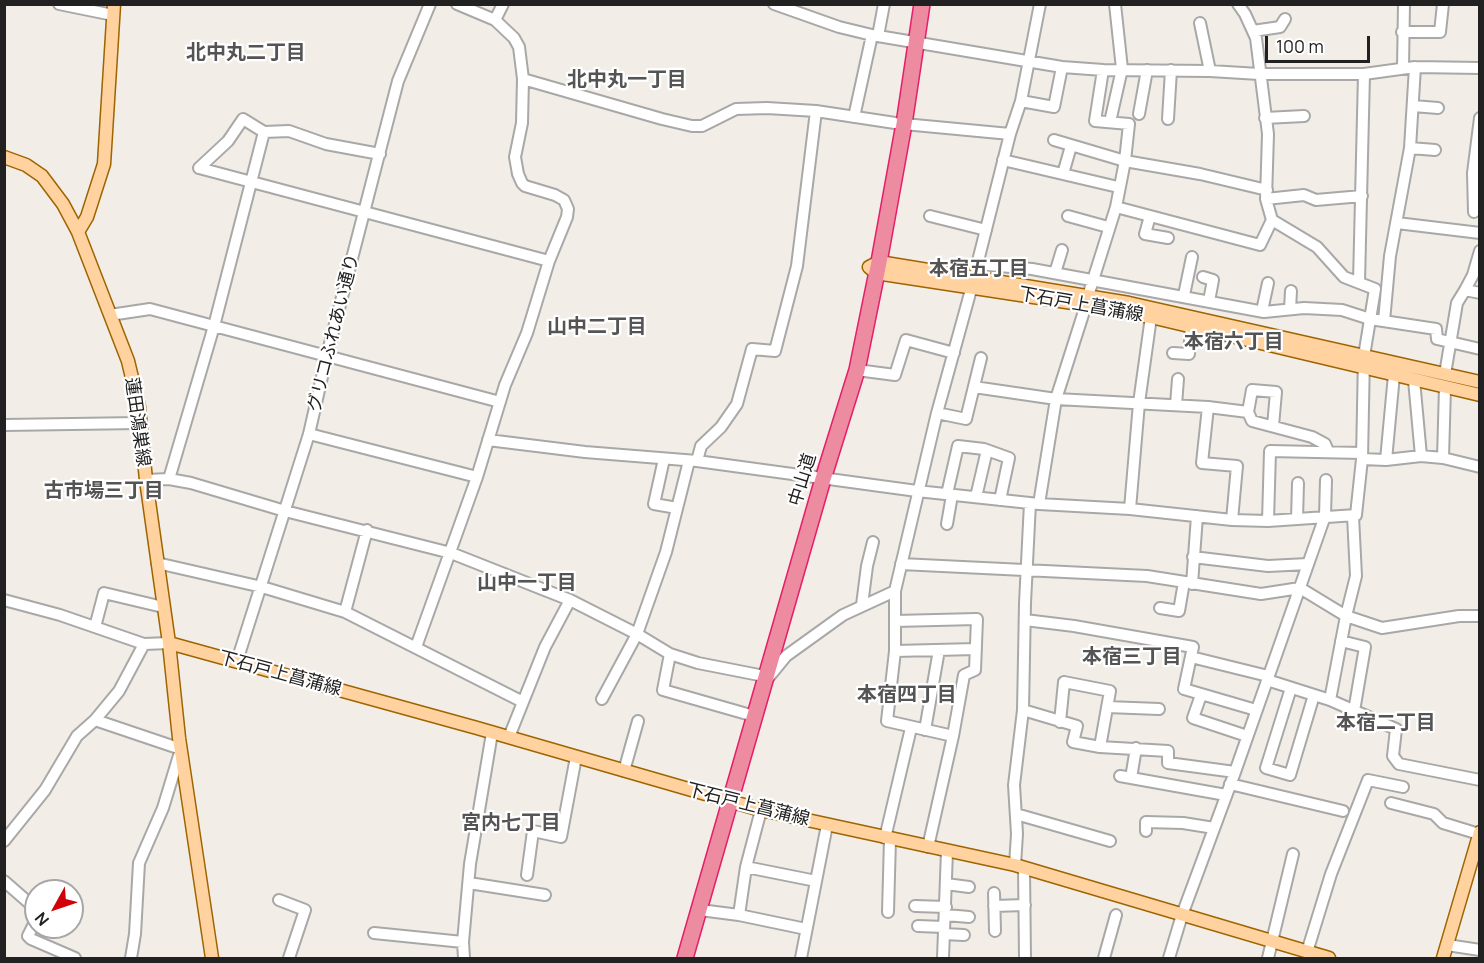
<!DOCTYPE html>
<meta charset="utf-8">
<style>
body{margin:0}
#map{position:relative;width:1484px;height:963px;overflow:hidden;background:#f2eee7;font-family:Manrope,sans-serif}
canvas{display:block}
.frame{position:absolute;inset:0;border:6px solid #212121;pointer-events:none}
.north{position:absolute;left:24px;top:879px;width:60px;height:60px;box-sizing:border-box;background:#fff;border:2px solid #a6a6a6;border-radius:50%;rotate:230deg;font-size:16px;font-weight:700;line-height:24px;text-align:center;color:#212121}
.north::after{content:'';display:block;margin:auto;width:21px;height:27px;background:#d20008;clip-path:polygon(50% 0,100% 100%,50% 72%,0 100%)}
.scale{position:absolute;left:1265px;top:36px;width:105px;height:27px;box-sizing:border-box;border:3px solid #212121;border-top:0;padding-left:8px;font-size:18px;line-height:21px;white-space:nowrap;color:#212121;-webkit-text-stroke:4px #fff;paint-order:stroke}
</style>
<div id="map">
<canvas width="1484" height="963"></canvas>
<div class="frame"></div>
<div class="north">N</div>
<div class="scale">100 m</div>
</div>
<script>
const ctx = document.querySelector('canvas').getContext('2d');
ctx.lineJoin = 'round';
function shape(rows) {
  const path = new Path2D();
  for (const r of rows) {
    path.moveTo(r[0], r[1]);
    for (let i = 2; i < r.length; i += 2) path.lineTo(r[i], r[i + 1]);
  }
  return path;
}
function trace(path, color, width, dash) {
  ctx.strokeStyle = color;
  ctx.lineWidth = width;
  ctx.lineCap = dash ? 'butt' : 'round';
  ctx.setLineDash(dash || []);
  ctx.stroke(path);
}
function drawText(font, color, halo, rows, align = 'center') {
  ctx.font = font + ' Manrope,"Noto Sans JP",sans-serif';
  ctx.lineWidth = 4.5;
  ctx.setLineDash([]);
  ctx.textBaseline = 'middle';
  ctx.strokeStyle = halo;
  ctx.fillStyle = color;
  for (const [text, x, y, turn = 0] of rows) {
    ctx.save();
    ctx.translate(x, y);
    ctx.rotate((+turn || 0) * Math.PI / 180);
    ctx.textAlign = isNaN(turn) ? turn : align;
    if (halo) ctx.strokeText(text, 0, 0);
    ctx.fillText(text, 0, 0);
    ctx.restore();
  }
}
const minor = shape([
 [59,4,113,15],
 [774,4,839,27,872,35,1062,67,1103,70,1210,71,1259,74,1364,74,1415,67,1480,68],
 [495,20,503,4],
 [1200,23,1210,71],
 [1253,31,1280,27,1285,19],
 [1402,32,1440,32,1443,4],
 [878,36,884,4],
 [1403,68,1404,4],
 [523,79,662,119,692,126,702,126,736,109,767,108,816,111,895,123],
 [1021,101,1054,107,1062,67],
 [1413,106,1438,108],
 [1139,114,1147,70],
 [854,117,872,35],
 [1265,118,1304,116],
 [1480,118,1473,173,1480,175],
 [1168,119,1171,70],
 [1110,122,1122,69,1115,4],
 [904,124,1010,134],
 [264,132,289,131,326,144,380,154],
 [1054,140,1125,161,1200,174,1267,190],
 [1410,148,1435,150],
 [1003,160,1118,187],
 [199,168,549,261],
 [1473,173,1474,212],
 [1063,174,1071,146],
 [1266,199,1304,195,1316,200,1362,196],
 [1116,207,1260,245,1272,220,1266,199,1268,134,1256,38,1245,14,1238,4],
 [930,216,986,230],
 [1068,216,1108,227],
 [1150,216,1145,234,1168,238],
 [1397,223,1480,233],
 [977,264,1032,269,1264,312,1304,308,1342,310,1370,319,1436,329,1437,339,1480,349],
 [976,269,1010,134,1021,101,1040,4],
 [1055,273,1062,250],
 [1203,277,1213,280,1209,301],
 [1359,282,1364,74],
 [1465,290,1473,275,1480,251],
 [1184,295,1192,257],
 [1088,296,1116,207,1125,161,1129,124,1095,121,1103,70],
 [1290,309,1291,291],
 [1262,311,1268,283],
 [110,315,150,309,500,402],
 [1384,321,1390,256,1410,148,1415,67],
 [1173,353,1189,354,1191,327],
 [857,370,895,375,906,340,954,353],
 [1445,374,1457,303,1465,290,1480,293],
 [1414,380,1421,456],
 [974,387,1056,399,1208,407,1248,412],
 [1176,405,1178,379],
 [1208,407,1202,463,1237,466,1232,520],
 [937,413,966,419,981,358],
 [4,425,140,423],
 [1273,426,1276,392,1252,390,1248,412,1252,421,1312,437,1325,444,1328,451],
 [309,434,477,477],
 [488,440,585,452,697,461,917,491,1039,504,1130,509,1232,520,1268,521,1356,515,1362,459,1364,356,1375,289,1344,277,1317,247,1272,220],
 [1443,458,1445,387],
 [664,459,654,504,677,508],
 [1362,459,1386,460,1421,456,1443,458,1480,467],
 [1386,460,1394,375],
 [697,461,701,446,721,427,737,404,752,349,775,351,797,266,816,111],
 [169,479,214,326,264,132,243,119,228,141,199,168],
 [146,480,169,479,191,483,285,511,451,553,570,600,637,634,670,654,698,663,759,675],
 [947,494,958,446,984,449,1009,458,1000,500],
 [976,497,987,450],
 [1039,504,1056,399,1086,305],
 [1130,509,1139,403,1151,317],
 [1297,519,1298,483],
 [1268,521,1270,451,1362,453],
 [947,524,952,495],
 [1193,557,1268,566,1308,564],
 [157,563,262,587,345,612,523,702],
 [901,564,1147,576,1261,594,1300,588,1346,616,1382,628,1459,616,1480,616],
 [1192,584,1197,516],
 [895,591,895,621],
 [4,600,60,615,144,644,169,643],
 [862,605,867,566,873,542],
 [1160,608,1179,611,1184,582],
 [345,612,367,530],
 [1025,620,1074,626,1193,647,1184,689,1256,710],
 [95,627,104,593,163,607],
 [1341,641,1365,647,1354,711],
 [416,647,477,477,505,385,527,333,549,261,567,217,568,209,564,200,555,195,525,186,522,183,518,174,515,157,522,123,523,79,519,47,514,38,495,20,457,4],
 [895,651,976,649],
 [670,654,663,690,747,714],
 [1191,657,1268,676],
 [237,661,309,434,327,355,398,81,430,4],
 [768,678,786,656,843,615,895,591,937,413,972,286],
 [1267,680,1330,700,1396,729,1393,756,1399,764,1480,780],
 [1291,688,1266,768,1290,775,1314,695],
 [1201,695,1193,718,1247,736],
 [602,699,637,634,666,552,689,461],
 [1330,700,1346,616,1356,576,1353,516],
 [1107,707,1159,709],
 [1023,710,1077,726,1073,742,1100,747,1168,751,1168,763,1235,772],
 [95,720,181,749,163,808,139,863,135,934,131,958],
 [1060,722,1064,682,1110,691,1100,747],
 [925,730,939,650],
 [509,737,545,647,570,600],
 [624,771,638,721],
 [1120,776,1226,795],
 [1131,778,1136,748],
 [1230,784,1343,811],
 [1391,803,1434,814,1443,823,1479,834],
 [1016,814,1110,841],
 [1146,831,1146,822,1183,823,1214,828],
 [885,838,911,728],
 [4,841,45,790,77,736,95,720,119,691,144,644],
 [928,847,953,736,887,721,895,651,895,621,977,619,975,670,964,675,953,736],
 [1015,865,1017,834,1014,785,1023,710,1025,603,1030,503],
 [746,867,816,881],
 [1024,868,1025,958],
 [527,875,533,831,561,837,576,757],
 [4,881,36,909],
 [469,883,545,895],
 [946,884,969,887],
 [994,893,995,931],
 [279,900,305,910,289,958],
 [915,906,946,907],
 [994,906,1025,905],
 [700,910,739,915,806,929],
 [888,912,890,839],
 [739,915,746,867,761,810],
 [946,915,969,917],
 [36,920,28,936,31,939,75,958],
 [918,926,944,927],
 [374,933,463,942],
 [944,934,964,935],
 [1447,945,1480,950],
 [1307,952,1331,874,1368,780,1403,787],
 [464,958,463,942,470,864,492,733],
 [801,958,827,825],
 [943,958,947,851],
 [1104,958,1116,915],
 [1169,958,1182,915,1235,772,1325,516,1326,480],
 [1268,958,1293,854]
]);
const major = shape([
 [4,157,26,165,42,176,63,204,78,232,128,361,139,407,146,480,169,643,179,738,212,958],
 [78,232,87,217,104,164,114,4],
 [1480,382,1129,303,879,262,869,267,876,273,1086,305,1151,317,1480,395],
 [169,643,477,728,761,810,1015,865,1329,958],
 [1443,958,1480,832]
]);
const highway = shape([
 [685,958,823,479,857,370,879,262,904,124,922,4]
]);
const streetNames = [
 ["下石戸上菖蒲線",1081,305,10],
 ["グリコふれあい通り",334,333,-76],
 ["蓮田鴻巣線",137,422,82],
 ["中山道",803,480,-73],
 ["下石戸上菖蒲線",280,674,15],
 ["下石戸上菖蒲線",748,805,14]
];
const neighbourhoodNames = [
 ["北中丸二丁目",246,53],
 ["北中丸一丁目",627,80],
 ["本宿五丁目",979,269],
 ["山中二丁目",597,327],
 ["本宿六丁目",1234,342],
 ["古市場三丁目",104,491],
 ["山中一丁目",527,583],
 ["本宿三丁目",1132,657],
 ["本宿四丁目",907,695],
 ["本宿二丁目",1386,723],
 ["宮内七丁目",511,823]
];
trace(minor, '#a8a8a8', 14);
trace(major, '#9e6400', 15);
trace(highway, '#e61e6a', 18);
trace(minor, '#fff', 10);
trace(major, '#ffd29f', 12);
trace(highway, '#ed8ba1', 15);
drawText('18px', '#212121', '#fff', streetNames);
drawText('bold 20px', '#545454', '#fff', neighbourhoodNames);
</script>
